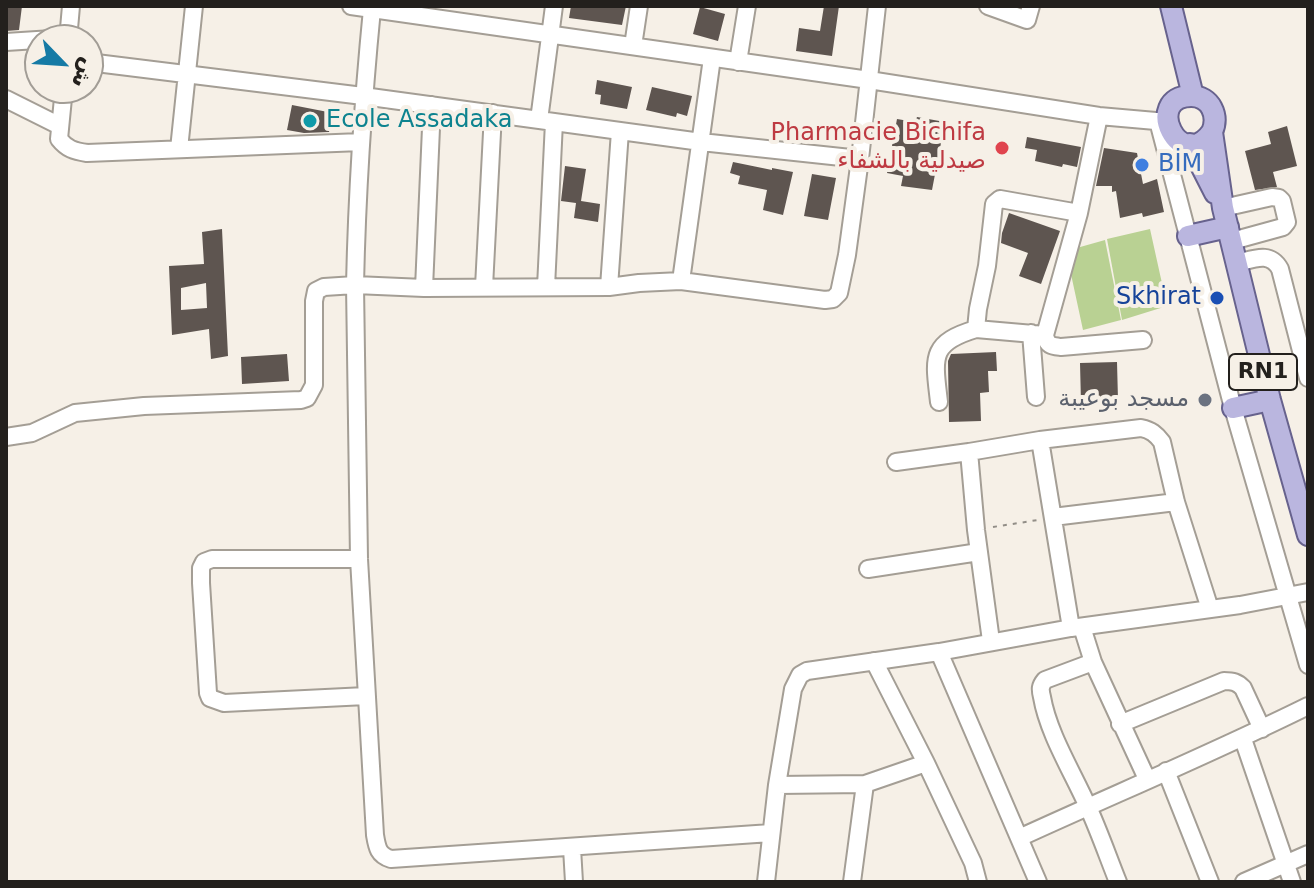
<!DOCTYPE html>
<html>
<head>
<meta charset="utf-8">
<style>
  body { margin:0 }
  #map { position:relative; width:1314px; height:888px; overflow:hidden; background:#f6f0e7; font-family:"DejaVu Sans",Cairo,sans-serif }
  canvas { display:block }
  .frame { position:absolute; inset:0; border:8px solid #23201d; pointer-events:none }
  .north { position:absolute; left:24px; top:24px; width:80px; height:80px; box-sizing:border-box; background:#f6f0e7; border:2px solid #a29d96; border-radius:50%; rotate:115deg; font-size:22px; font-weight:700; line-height:32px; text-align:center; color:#23201d }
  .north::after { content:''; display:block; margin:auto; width:28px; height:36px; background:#157aa5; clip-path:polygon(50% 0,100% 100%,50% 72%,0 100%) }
</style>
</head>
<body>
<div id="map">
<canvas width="1314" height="888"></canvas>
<div class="frame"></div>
<div class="north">ش</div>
</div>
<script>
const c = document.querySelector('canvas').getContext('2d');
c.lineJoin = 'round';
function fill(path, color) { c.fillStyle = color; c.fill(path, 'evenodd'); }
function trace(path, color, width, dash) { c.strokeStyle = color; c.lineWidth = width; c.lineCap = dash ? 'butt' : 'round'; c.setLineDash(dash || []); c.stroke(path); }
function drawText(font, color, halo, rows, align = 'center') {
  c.font = font + ' "DejaVu Sans",Cairo,sans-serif'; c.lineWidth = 8; c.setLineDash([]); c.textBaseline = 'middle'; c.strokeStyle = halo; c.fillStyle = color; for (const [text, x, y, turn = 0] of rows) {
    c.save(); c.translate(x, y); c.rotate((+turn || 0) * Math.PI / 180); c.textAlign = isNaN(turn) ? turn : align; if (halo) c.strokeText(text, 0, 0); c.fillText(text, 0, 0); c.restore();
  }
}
fill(new Path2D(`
  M1150,229L1167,306L1122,320L1107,239Z
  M1105,240L1121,320L1083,330L1066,251Z`), '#b9d193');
fill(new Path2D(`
  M6,6H22L19,30L6,31Z
  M571,6H626L622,25L569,18Z
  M824,6H839L832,56L796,51L799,28L820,31Z
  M700,7L725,14L718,41L693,34Z
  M597,80L632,87L627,109L600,104L601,95L595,94Z
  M652,87L692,96L687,116L677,113L676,117L646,110Z
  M292,105L333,113L329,132L304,133L287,130Z
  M917,117L945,122L932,190L901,186L903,176L887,173L897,119L915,122Z
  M1287,126L1297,166L1273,172L1277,187L1255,190L1245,151L1271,144L1268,132Z
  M1027,137L1081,147L1077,167L1063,164L1062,167L1035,161L1037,150L1025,148Z
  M1104,148L1137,153L1143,184L1157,179L1164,212L1143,217L1142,213L1120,218L1116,191L1112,192V186H1096Z
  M733,162L772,170V168L793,172L783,215L763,210L767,190L738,184L740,176L730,173Z
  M565,166L586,169L581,201L600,204L598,222L574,218L576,203L561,201Z
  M812,174L836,178L828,220L804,216Z
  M1009,213L1060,231L1041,284L1019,276L1028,253L1001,243L1002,233Z
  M222,229L228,356L211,359L209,329L172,335L169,266L204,264L202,232ZM206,283L207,308L181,310V288Z
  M996,352L997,371H988L989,392L980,393L981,421L949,422L948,361L951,354Z
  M287,354L289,381L242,384L241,357Z
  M1117,362L1118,400L1081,403L1080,363Z`), '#5e5550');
const minor = new Path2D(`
  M351,6L869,80L1099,116L1167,122
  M988,6L1027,20L1031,6
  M372,9C363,101 357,192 355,285L424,288L609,287L639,283L681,281L825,300L833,299L839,293L847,255L860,159
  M68,40L71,6
  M6,42L68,38
  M633,46L639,6
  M88,62L363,96L701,142L860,159L877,6
  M738,62L747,6
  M64,88L59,139C67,149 74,151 87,153L361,142
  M6,99L60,126
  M539,120L554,6
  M1158,121L1233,408L1308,665
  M179,149L194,6
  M1223,208L1272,197L1279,198L1282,201L1287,222L1283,227L1232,241
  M1079,213L1000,199L994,204L987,266L978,309L976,329L1045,335L1079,213L1099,116
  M1237,263C1254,259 1270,251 1280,269L1308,378
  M681,281L712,58
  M484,287L493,113
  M546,287L554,122
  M609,287L620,131
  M424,288L432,105
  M1031,333L1036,397
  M1045,335C1047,346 1052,346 1061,347L1143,340
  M939,402C934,358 929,343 976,329
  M6,437L32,433L75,413L144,406L301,400L307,398L314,385V301L316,291L324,287L355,285L359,559L375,835C377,847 378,855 391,859L771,833
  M1040,440L1071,628
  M896,462L969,452
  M1053,517L1176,502
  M359,559H212L204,562L201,568V583L208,693L210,698L224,703L366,696
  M868,569L979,552
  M1082,627L1093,662
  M991,641L976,530L969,452L1040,440L1141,428C1151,430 1156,434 1162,442L1176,502L1210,609
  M939,652L1038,882
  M874,661L926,763L973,863L978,882
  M1120,724L1224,681C1233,681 1237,682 1243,688L1262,729
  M1243,739L1292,882
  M1166,771L1210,882
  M777,785L865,784L926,763
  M1019,838C1115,794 1213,753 1308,706
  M572,848L574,882
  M766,882L777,785L793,689L800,675L807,671L939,652L1071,628L1240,605L1308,592
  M852,882L865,784
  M1118,882C1108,857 1099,831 1088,807C1073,773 1048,733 1042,697C1040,689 1040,686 1045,680L1093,662L1147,779
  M1244,882L1308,854`);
const major = new Path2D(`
  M1171,6L1193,96
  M1212,132C1180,176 1142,97 1191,96C1211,96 1219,116 1212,132L1223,208L1270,400L1308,535
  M1190,144L1215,193
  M1188,236L1228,227
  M1233,408L1270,400`);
trace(minor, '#a49e95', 20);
trace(major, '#67628d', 24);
trace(new Path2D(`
  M993,527L1038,520`), '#928e87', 2, [4, 6]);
trace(minor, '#fff', 16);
trace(major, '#bab6df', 20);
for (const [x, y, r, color] of [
  [310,121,8,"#0f9aa8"],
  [1002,148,8,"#e0444e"],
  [1142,165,8,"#3f7fe0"],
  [1217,298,8,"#1a4fb4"],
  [1205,400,8,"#6b7280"]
]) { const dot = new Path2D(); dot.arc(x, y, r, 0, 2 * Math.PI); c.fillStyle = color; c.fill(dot); trace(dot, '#f6f0e7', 3); }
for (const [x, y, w] of [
  [1263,372,68]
]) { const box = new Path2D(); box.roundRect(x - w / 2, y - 18, w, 36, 6); c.fillStyle = '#f6f0e7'; c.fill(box); trace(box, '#23201d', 2); }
drawText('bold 22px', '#23201d', null, [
  ["RN1",1263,372]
]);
drawText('24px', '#0d838f', '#f6f0e7', [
  ["Ecole Assadaka",326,121]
], 'left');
drawText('24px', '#be3a42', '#f6f0e7', [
  ["Pharmacie Bichifa",986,134],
  ["صيدلية بالشفاء",986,162]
], 'right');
drawText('24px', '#366cbe', '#f6f0e7', [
  ["BİM",1158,165]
], 'left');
drawText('24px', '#164399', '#f6f0e7', [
  ["Skhirat",1201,298]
], 'right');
drawText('24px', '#5b616d', '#f6f0e7', [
  ["مسجد بوعيبة",1189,400]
], 'right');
</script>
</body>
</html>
